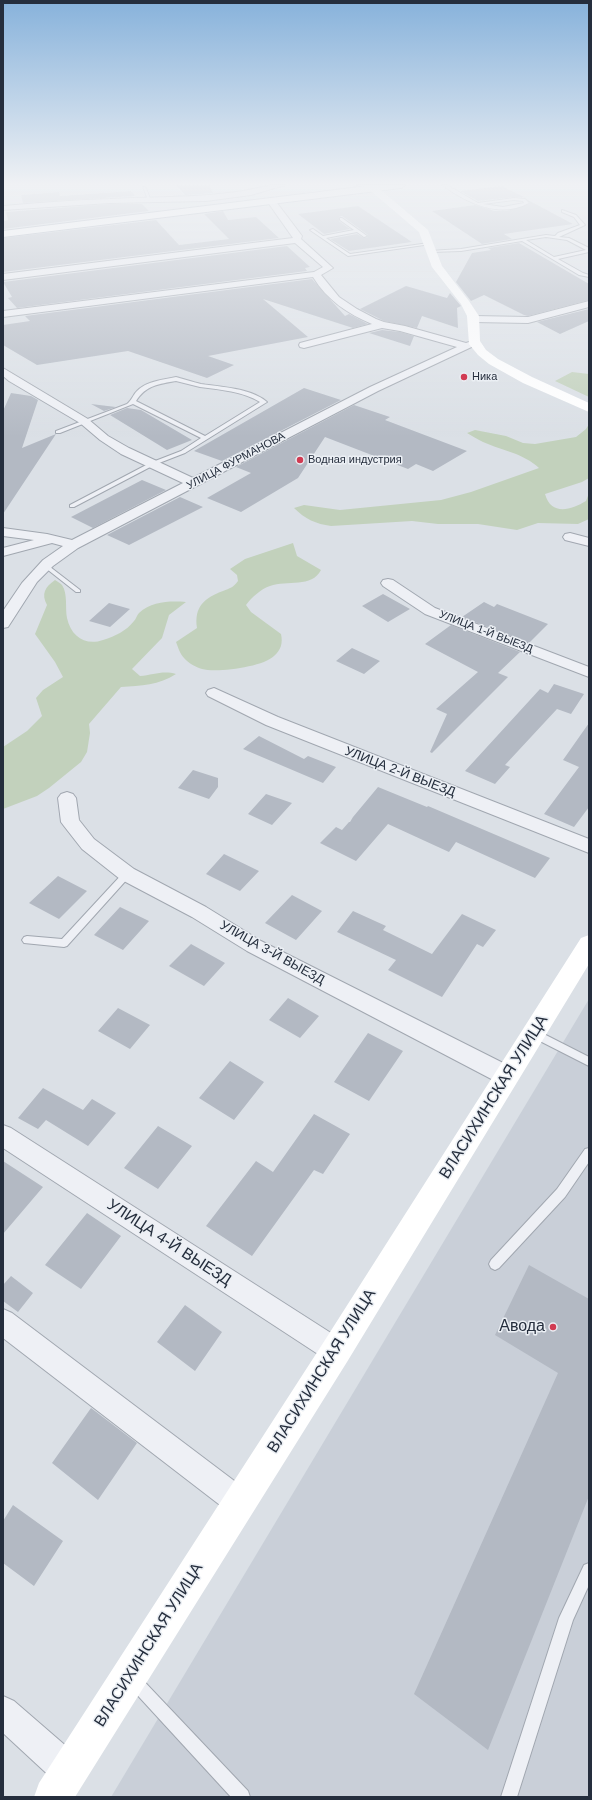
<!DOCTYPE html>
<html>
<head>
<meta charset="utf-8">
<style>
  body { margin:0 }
  #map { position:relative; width:592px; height:1800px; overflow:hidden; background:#dbe0e6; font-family:Arial,sans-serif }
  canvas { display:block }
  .frame { position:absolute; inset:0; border:4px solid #252e3d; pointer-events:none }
</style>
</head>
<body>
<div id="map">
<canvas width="592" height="1800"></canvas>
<div class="frame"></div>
</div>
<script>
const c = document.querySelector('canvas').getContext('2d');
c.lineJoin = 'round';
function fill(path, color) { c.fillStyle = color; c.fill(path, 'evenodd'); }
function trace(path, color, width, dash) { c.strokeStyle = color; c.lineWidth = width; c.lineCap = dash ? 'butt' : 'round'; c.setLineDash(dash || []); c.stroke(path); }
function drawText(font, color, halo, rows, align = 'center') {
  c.font = font + ' Arial,sans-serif'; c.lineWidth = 3; c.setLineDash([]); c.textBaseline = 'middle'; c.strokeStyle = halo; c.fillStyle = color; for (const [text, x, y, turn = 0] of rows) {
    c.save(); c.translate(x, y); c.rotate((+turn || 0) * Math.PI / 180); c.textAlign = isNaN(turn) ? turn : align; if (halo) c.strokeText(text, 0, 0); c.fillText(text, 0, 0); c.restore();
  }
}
fill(new Path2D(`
  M589,999V1797H111Z`), '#c9cfd8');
fill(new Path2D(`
  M572,372L589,374V397L555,381Z
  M589,424V478L582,482L545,494C551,516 571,510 586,501L589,493V519L578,524L538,523L517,530L478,524H438L412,521L331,526C316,524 305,519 294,508L304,505L340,510L441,500L471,492L539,468C523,453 503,451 483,442C477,439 472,436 467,433L475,430L506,436L523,443L535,444L576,437L586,429Z
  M293,543L297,556L321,570C312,588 287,580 270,586C261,589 252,597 246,605L251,612L281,634C283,643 281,650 274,656C263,667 217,673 202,669C196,667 188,663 184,658C180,654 178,647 176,642L197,628C194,607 204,598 223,591C230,588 233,588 238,581L237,575L230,569L245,559Z
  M55,580C57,581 60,583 62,585C68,594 65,608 67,618C71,637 86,646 103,640C116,636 126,631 134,621C136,619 137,615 139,613C152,601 170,601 186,602L169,615L162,638L132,669L140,676C153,675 163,670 176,674C159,685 141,686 121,687L89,724L90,733L87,752L81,762L49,788L37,796L3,809V747L27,731L42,716L36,698L43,690L63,677L55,662L35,634L47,605C41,594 45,587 55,580Z`), '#c2d1bc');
fill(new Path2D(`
  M176,185H209L213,193L185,195Z
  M502,186L524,197H514L478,201L460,191Z
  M131,191L135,196L23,203L21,195L59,192L60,196Z
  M528,200L573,224L504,234L512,239L482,244L432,211L475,205L495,211H507L530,204V203Z
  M110,204H142L149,211L3,229V221L8,220L6,212Z
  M358,206L412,242L349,251L330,239L357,234L364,238L368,237V235L342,216L339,217V221L350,229L324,234L298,214Z
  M223,211L228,220L256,217L279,238L3,272V238L156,220L179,245L229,239L204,214Z
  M519,243L589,284V300L528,316L524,315L484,295L471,301L456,282L472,253L491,250L488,248Z
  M287,246L310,267L305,268L307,271L17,308L8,298L12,297L3,282Z
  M312,279L345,316L349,314L368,324L353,328L263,299L308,337L208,356L234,365L207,378L128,351L37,365L3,345V325L30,321L25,316Z
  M406,286L447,298L450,293L461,306L457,308L458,328L422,316L417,328L384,321L360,309Z
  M589,309V321L560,334L537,322Z
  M382,330L400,332L414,336L410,346L369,333Z
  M304,388L341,400L222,461L194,451Z
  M11,393L31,396L38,400L22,448L56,434L3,514V411Z
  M91,404L116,407L104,411Z
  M354,405L390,417L385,420L467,451L433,471L416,464L408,469L325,437L298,478L241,512L207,498L251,473L236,467Z
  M127,408L141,410L192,440L167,450L110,415Z
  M142,480L166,490L93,528L71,517Z
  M180,497L203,507L129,545L107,535Z
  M383,594L410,609L388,622L362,606Z
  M484,602L494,607L497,604L548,624L529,643L462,617Z
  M109,603L130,609L110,627L89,621Z
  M451,625L520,652L498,673L508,677L432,753L430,752L447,714L436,709L478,672L425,644Z
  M352,648L380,661L364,674L336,661Z
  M554,684L584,694L571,714L557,709L505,765L510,767L495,784L465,771L540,689L548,693Z
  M589,723V807L574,827L544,814L579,767L563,760Z
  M259,736L304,759L308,756L336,767L323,783L243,749Z
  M193,770L218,778V787L209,799L178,788Z
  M378,787L427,807L428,806L550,858L535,878L456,842L449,852L388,824L356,861L320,843L336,827L342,830L349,822H350L353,817Z
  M266,794L292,803L272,825L248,814Z
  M224,854L259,871L240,891L206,874Z
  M58,876L87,891L59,919L29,903Z
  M292,895L322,911L296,940L265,923Z
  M120,907L149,921L123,950L94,935Z
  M353,911L386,926L383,930L432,954L462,914L496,930L483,947L477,944L442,997L388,970L396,960L337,932Z
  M191,944L225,963L204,986L169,966Z
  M288,998L319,1016L300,1038L269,1020Z
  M118,1008L150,1025L130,1049L98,1031Z
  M368,1033L403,1051L369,1101L334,1082Z
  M230,1061L264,1082L234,1120L199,1098Z
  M43,1088L83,1110L92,1099L116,1113L88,1146L46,1120L38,1129L18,1118Z
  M314,1114L350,1134L323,1174L314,1170L252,1256L206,1226L256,1161L273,1172Z
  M158,1126L192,1146L158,1189L124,1168Z
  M3,1161L43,1187L3,1234Z
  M87,1213L121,1236L81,1289L45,1265Z
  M529,1265L589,1299V1496L488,1750L414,1694L558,1373L495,1335Z
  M11,1276L33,1293L18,1312L3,1301V1285Z
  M185,1305L222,1332L195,1371L157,1342Z
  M91,1408L137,1443L98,1500L52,1463Z
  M13,1505L63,1541L34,1586L3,1563V1521Z`), '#b3b9c3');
const lane = new Path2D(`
  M442,185H447L478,203L514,198L525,199L529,203C499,219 467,203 442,185ZM514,200L523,201L524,203L503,207L483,204Z
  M143,187L146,188L151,201L148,200Z
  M562,210L576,215L585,225L559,237L569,238L589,248V252L558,259L583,273L589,275V277L579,275L522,241L461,251L431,252L429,251L461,249L546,235L555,236L558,233L580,225L574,217L562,212ZM546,237L567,240L586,250L554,257L526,240Z
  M340,218H342L367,236L364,237L357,232L326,238L350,254L429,243L431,244L348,256L310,230L313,229L323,236L354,230L340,220Z
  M176,377C184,379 192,382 201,384C221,387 251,388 267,402L185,453L154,465L74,507H70V505L150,463L181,451L201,438L133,404L60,433H56V431L127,404C132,400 133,395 137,391C146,381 163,380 176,377ZM176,381C184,383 192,385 200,387C221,390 242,391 260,402L205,436L136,401C146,385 159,384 176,381Z
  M45,563L80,590V592H76L43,566L42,565Z
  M127,871L130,872L131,874L130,876L67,946L64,947L24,943L22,940L24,937L27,936L62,939L124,872Z
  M534,1029L589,1057V1066L530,1036L529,1033L530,1030Z
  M589,1148V1162L565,1197L499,1268L495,1270L491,1268L489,1264L491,1260L557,1189L585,1149Z
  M589,1563V1585L573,1620L517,1797H501L559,1618L584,1565Z
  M134,1674L139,1676L248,1791L250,1797H231L129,1686L127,1681L129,1676Z`);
const street = new Path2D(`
  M271,185H285L251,195L206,201L110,203L3,210V206C39,203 74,200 110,199C164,196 218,199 271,185Z
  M357,185H370L378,189L374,191Z
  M268,199H274L302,236L301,239L333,268L321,275L339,297L357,309L376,319L384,322L405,326L466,343L475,340L480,343L378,391L78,548L53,566L37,582L8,627L3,628V611L22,583L43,560L63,546L52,543L3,556V548L34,540L3,536V528L47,534L72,540L183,483L121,454L100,440L80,423L9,381L3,376V368L88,419L108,436L129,448L193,478L370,387L457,347L400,331L382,328L304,348L300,347L299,345L300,343L372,324C348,314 327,300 313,277L3,317V311L314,272L323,267L295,243L3,280V274L293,238L267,201Z
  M589,301V307L528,323L474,322L469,319L474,316L528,317Z
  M570,533L589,538V546L565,540L563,537L565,534Z
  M388,579L393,580L435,608L589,667V677L425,614L383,586L381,583L383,580Z
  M214,688L278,717L589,839V853L266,725L208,696L206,693L208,690Z
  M67,792L73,794L76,798L79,820L94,839L134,869L206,907L261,941L515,1069L518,1076L515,1083L507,1085L499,1083L247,951L192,917L120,879L82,849L64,826L61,822L58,798L61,794Z
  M3,1125L11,1128L345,1342L349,1351L345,1360L336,1364L327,1360L3,1148Z
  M3,1309L12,1313L249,1492L253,1502L249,1512L239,1516L229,1512L3,1338Z
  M3,1696L14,1701L81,1759L85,1771L81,1783L69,1787L57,1783L3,1733Z`);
const primary = new Path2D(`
  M376,185H405L401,188L3,237V231Z`);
trace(lane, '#a1a7b0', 2);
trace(street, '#a1a7b0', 2);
trace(primary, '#9ba4b2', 2);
fill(lane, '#eef0f5');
fill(street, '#eef0f5');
fill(new Path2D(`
  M374,186L377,187L428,230L442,266L469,301L479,316L480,341L486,350L498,359L532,377L589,403V412L523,383L489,364L478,355L469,344L467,316L461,304L432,267L419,232L371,191L369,189Z
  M589,935V964L347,1362L75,1797H34L39,1783L325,1340L581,938Z`), '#fff');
fill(primary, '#fff');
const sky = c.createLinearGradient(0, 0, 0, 437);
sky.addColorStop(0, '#87b2db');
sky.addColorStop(0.42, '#eff1f4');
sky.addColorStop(1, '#eff1f400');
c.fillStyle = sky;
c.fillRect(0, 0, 592, 437);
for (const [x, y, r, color] of [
  [464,377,4,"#d13b52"],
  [300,460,4,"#d13b52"],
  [553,1327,4,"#d13b52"]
]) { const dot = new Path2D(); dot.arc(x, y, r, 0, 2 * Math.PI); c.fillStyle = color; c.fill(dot); trace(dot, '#ebeff4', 1.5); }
drawText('11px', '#252e3d', '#ebeff4', [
  ["Ника",472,377],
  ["Водная индустрия",308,460]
], 'left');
drawText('11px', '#252e3d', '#ebeff4', [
  ["УЛИЦА ФУРМАНОВА",236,461,-28],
  ["УЛИЦА 1-Й ВЫЕЗД",486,632,21]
]);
drawText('13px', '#252e3d', '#ebeff4', [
  ["УЛИЦА 2-Й ВЫЕЗД",400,772,21],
  ["УЛИЦА 3-Й ВЫЕЗД",272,953,29]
]);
drawText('16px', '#252e3d', '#ebeff4', [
  ["ВЛАСИХИНСКАЯ УЛИЦА",494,1097,-58],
  ["УЛИЦА 4-Й ВЫЕЗД",169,1243,33],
  ["ВЛАСИХИНСКАЯ УЛИЦА",322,1371,-58],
  ["ВЛАСИХИНСКАЯ УЛИЦА",149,1645,-58]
]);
drawText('16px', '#252e3d', '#ebeff4', [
  ["Авода",545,1327]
], 'right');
</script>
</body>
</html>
